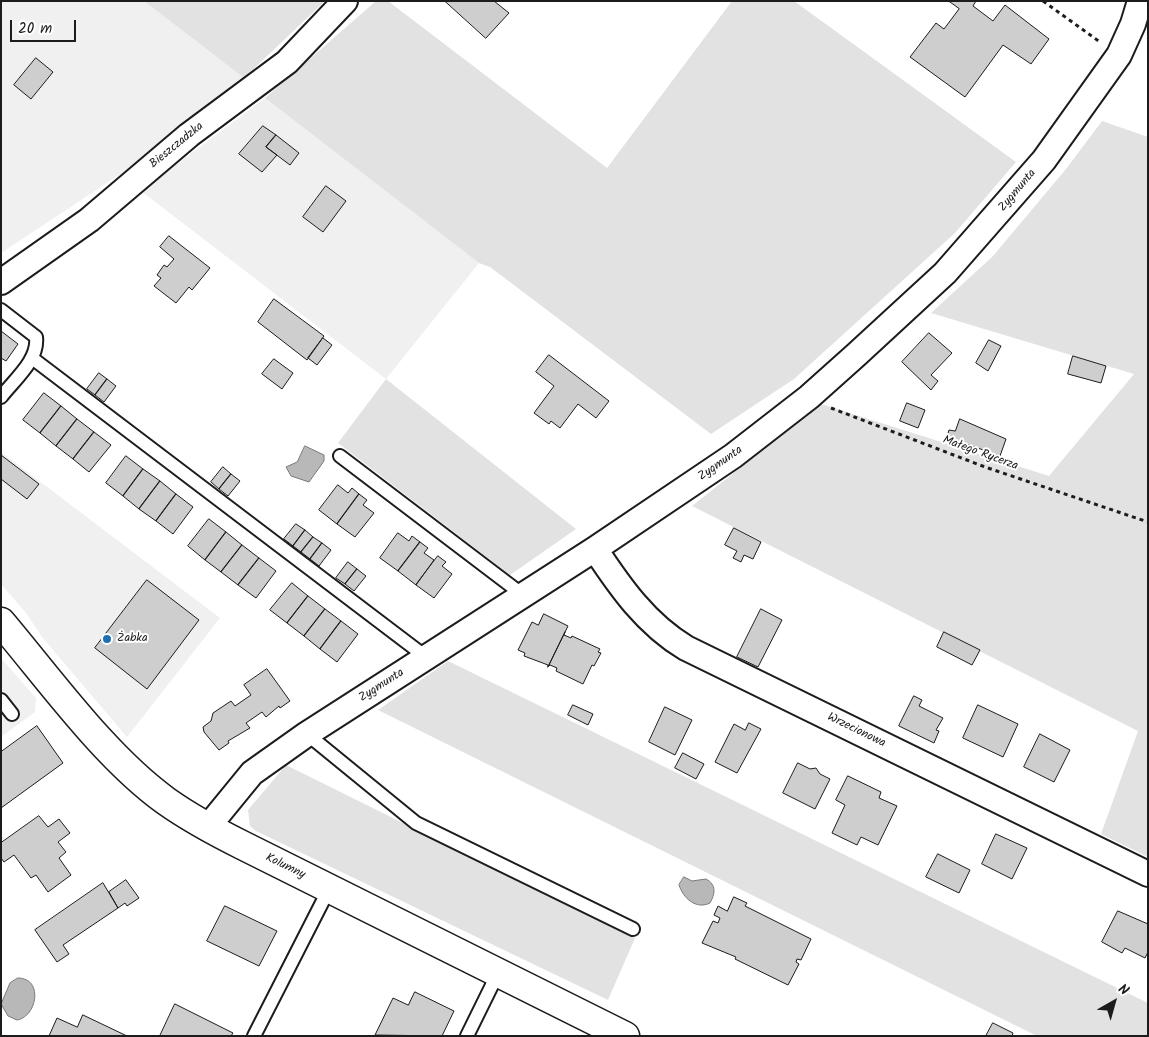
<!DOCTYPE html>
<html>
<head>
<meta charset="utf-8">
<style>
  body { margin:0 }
  #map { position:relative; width:1149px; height:1037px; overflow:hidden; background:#fff; font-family:Kalam,sans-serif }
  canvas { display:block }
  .frame { position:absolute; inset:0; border:2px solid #1c1c1c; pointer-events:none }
  .north { position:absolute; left:1089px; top:977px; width:50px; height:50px; -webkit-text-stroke:4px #fff; paint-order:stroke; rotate:38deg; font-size:14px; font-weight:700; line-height:20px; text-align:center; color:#1c1c1c }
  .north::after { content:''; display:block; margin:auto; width:18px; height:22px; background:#1c1c1c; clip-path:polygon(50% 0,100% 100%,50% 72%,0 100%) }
  .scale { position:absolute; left:10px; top:20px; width:66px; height:22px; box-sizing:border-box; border:2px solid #1c1c1c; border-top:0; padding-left:6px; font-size:15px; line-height:18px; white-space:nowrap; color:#1c1c1c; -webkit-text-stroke:4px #fff; paint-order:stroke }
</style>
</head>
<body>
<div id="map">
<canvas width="1149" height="1037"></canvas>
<div class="frame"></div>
<div class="north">N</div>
<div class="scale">20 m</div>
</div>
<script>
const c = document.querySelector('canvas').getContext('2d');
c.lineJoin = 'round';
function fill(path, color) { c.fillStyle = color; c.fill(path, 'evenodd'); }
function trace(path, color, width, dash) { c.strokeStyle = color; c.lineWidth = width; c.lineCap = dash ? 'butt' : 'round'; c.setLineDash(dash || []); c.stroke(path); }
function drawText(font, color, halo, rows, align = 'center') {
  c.font = font + ' Kalam,sans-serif'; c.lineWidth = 4; c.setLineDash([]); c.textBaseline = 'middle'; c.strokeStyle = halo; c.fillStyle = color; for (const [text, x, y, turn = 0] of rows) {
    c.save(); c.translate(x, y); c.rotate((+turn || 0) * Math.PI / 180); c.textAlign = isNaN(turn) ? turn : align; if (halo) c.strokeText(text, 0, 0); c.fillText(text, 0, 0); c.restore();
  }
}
fill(new Path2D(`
  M1,1H144L244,78L119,175L1,253Z
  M265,98L479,263L386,379L141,191Z
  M1,452L220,618L127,737L42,637L26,613L1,584Z
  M1,658L36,698L35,712L1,737Z`), '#f0f0f0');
fill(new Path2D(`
  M144,1H325L244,78Z
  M376,1H388L607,168L732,1H794L1016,162L955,233L794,379L711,434L490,267L479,263L265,98Z
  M1102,121L1148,137V857L1101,834L1138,731L692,506L821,404L1049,476L1134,374L931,313L993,256L1066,169Z
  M386,379L576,529L510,575L338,443Z
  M448,661L1148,1003V1036H1037L378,710Z
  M286,765L635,938L608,1000L256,831L250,826L248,810Z`), '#e2e2e2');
const water = new Path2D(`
  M305,446L324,455V461L309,482L291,476L286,467L297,462Z
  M684,877L692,881L706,879C717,885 715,894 710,903C696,910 683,898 679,885Z
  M18,978C44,978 37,1017 17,1020L8,1016L1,1004L10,983Z`);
fill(water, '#b8b8b8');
trace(water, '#7a7a7a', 1);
const building = new Path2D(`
  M445,1H494L509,13L486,38Z
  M949,1H976L973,6L993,21L1005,5L1049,39L1031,64L1003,45L965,97L910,57L936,23L944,29L959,9Z
  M36,58L53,72L31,99L14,85Z
  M263,126L276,135L266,147L277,155L262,172L239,154Z
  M276,135L299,153L290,165L266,147Z
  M326,186L346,201L323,232L303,217Z
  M169,236L210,268L192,290L189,287L176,303L154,286L161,278L157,275L164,265L167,267L174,259L160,247Z
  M274,299L324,336L307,360L258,322Z
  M1,331L18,344L6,361L1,358Z
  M929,333L952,353L931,375L938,381L931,390L902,362Z
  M323,338L332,345L317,365L308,358Z
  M989,340L1001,346L988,371L976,363Z
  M549,355L609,401L596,418L578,404L560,428L551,421L549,424L534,413L554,386L536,372Z
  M1073,356L1106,366L1101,383L1068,374Z
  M274,359L293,373L282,389L262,374Z
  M99,373L107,379L95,395L87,389Z
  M107,379L116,386L104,402L95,395Z
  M44,393L61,406L40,433L23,420Z
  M907,403L925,410L918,428L900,421Z
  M61,406L77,419L56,446L40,433Z
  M77,419L94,432L73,459L56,446Z
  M960,419L1006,439L1000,456L947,437L949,430L955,431Z
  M94,432L111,445L89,472L73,459Z
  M1,455L39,484L27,499L1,479Z
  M126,456L143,469L123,496L106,483Z
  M223,467L231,474L219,489L211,482Z
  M143,469L160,481L139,509L123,496Z
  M231,474L240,481L228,496L219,489Z
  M160,481L176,494L156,521L139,509Z
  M338,485L348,493L352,488L359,494L337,524L319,510Z
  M176,494L193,507L173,534L156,521Z
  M359,494L367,500L363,505L374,513L355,537L337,524Z
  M209,519L226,532L205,560L188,546Z
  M296,524L305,530L293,546L284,539Z
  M734,528L761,542L753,559L744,555L741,562L733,558L737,551L725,545Z
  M305,530L313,537L301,552L293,546Z
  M226,532L242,545L221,572L205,560Z
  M398,533L409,541L412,536L420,542L398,571L380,558Z
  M313,537L322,543L310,559L301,552Z
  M420,542L428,548L424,553L434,560L416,585L398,571Z
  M322,543L331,550L319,566L310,559Z
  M242,545L259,558L238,585L221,572Z
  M438,556L446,562L442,566L452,574L434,598L416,585Z
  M259,558L276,571L256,598L238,585Z
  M348,562L357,569L345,584L336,578Z
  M357,569L366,576L354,591L345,584Z
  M147,580L199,620L147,689L95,648Z
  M292,583L308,596L287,623L270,610Z
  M308,596L325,609L304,636L287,623Z
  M325,609L341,621L320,649L304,636Z
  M761,609L782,620L758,667L737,657Z
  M544,614L568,626L548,667V665L524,656L525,653L518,650L532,622L538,625Z
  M341,621L358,634L337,662L320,649Z
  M565,632L564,635L571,638L572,636L600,649L598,652L601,653L594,666L592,665L583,684L556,671L557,668L550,665L548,667Z
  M944,632L980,650L972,665L937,647Z
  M267,669L290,701L280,708L279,706L266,717L262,712L246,723L250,728L228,741L229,743L219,750L204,732L203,727L211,721L213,713L231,701L235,706L251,695L244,685Z
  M914,696L922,700L919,706L943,718L936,730L939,731L934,743L899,726Z
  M573,705L593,714L588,725L568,715Z
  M978,705L1018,724L1003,757L963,738Z
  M665,707L692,720L675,755L649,742Z
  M749,723L761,729L737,773L715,762L734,724L745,730Z
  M37,726L63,763L1,808V752Z
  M1040,734L1070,750L1054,782L1024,767Z
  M683,753L704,764L696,779L675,768Z
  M798,763L810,769L816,768L820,774L830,779L815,809L783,793Z
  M848,776L881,792L879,798L897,806L878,845L861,837L857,845L832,833L845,805L836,800Z
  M39,816L48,827L59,819L70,833L58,842L66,852L59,858L71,875L48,892L36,875L31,878L14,855L4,862L1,858V843Z
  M996,834L1027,848L1012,879L982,864Z
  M938,854L970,870L959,893L926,877Z
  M126,880L139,898L127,906L125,903L118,908L109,892Z
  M103,883L118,908L63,945L69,954L57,962L35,930Z
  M734,897L747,903L745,906L811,939L801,960L797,959L796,962L799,964L788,985L735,959L736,957L702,943L713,921L718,923L720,918L714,915L718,906L727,911Z
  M225,906L277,931L259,966L207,941Z
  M1118,911L1148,924V952L1145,958L1125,948L1122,953L1102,942Z
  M415,992L454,1011L442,1036L375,1035L393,998L408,1005Z
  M175,1004L233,1033L231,1036H160Z
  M83,1015L127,1036H49L57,1018L77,1027Z
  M993,1023L1013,1033L1012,1036H986Z`);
fill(building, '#cecece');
trace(building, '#1c1c1c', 1);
const service = new Path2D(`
  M1,310L36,337C39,360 14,380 1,397
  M32,358L426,657
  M340,456L523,595
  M1,700L12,714
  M307,734L416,823L633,929
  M254,1036L329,889
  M467,1036L498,973`);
const minor = new Path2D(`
  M1,282L89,220L189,135L287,62L345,1
  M595,549C620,587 646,624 686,648L1148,874
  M207,828L252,773L307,734L595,549L733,456L809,397L856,355L945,273L1044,160L1119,55L1133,24L1140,1`);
const tertiary = new Path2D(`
  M1,622C50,680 105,757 166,801C190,818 216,832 242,845L625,1036`);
trace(service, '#1c1c1c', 16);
trace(minor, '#1c1c1c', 28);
trace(tertiary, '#1c1c1c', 31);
trace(new Path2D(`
  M1043,1L1100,42
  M831,408L985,467L1148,522`), '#1c1c1c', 3, [4, 4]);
trace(service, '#fff', 12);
trace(minor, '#fff', 24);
trace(tertiary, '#fff', 28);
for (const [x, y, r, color] of [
  [107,639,5,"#1f6fb2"]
]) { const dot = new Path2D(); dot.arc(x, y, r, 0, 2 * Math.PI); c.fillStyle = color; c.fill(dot); trace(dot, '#fff', 2); }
drawText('12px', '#1c1c1c', '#fff', [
  ["Bieszczadzka",177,146,-39],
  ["Zygmunta",1018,191,-50],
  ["Małego Rycerza",980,454,20],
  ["Zygmunta",721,464,-35],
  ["Zygmunta",382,686,-33],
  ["Wrzecionowa",856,731,26],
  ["Kolumny",285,867,26]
]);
drawText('12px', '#1c1c1c', '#fff', [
  ["Żabka",117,639]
], 'left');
</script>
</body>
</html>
